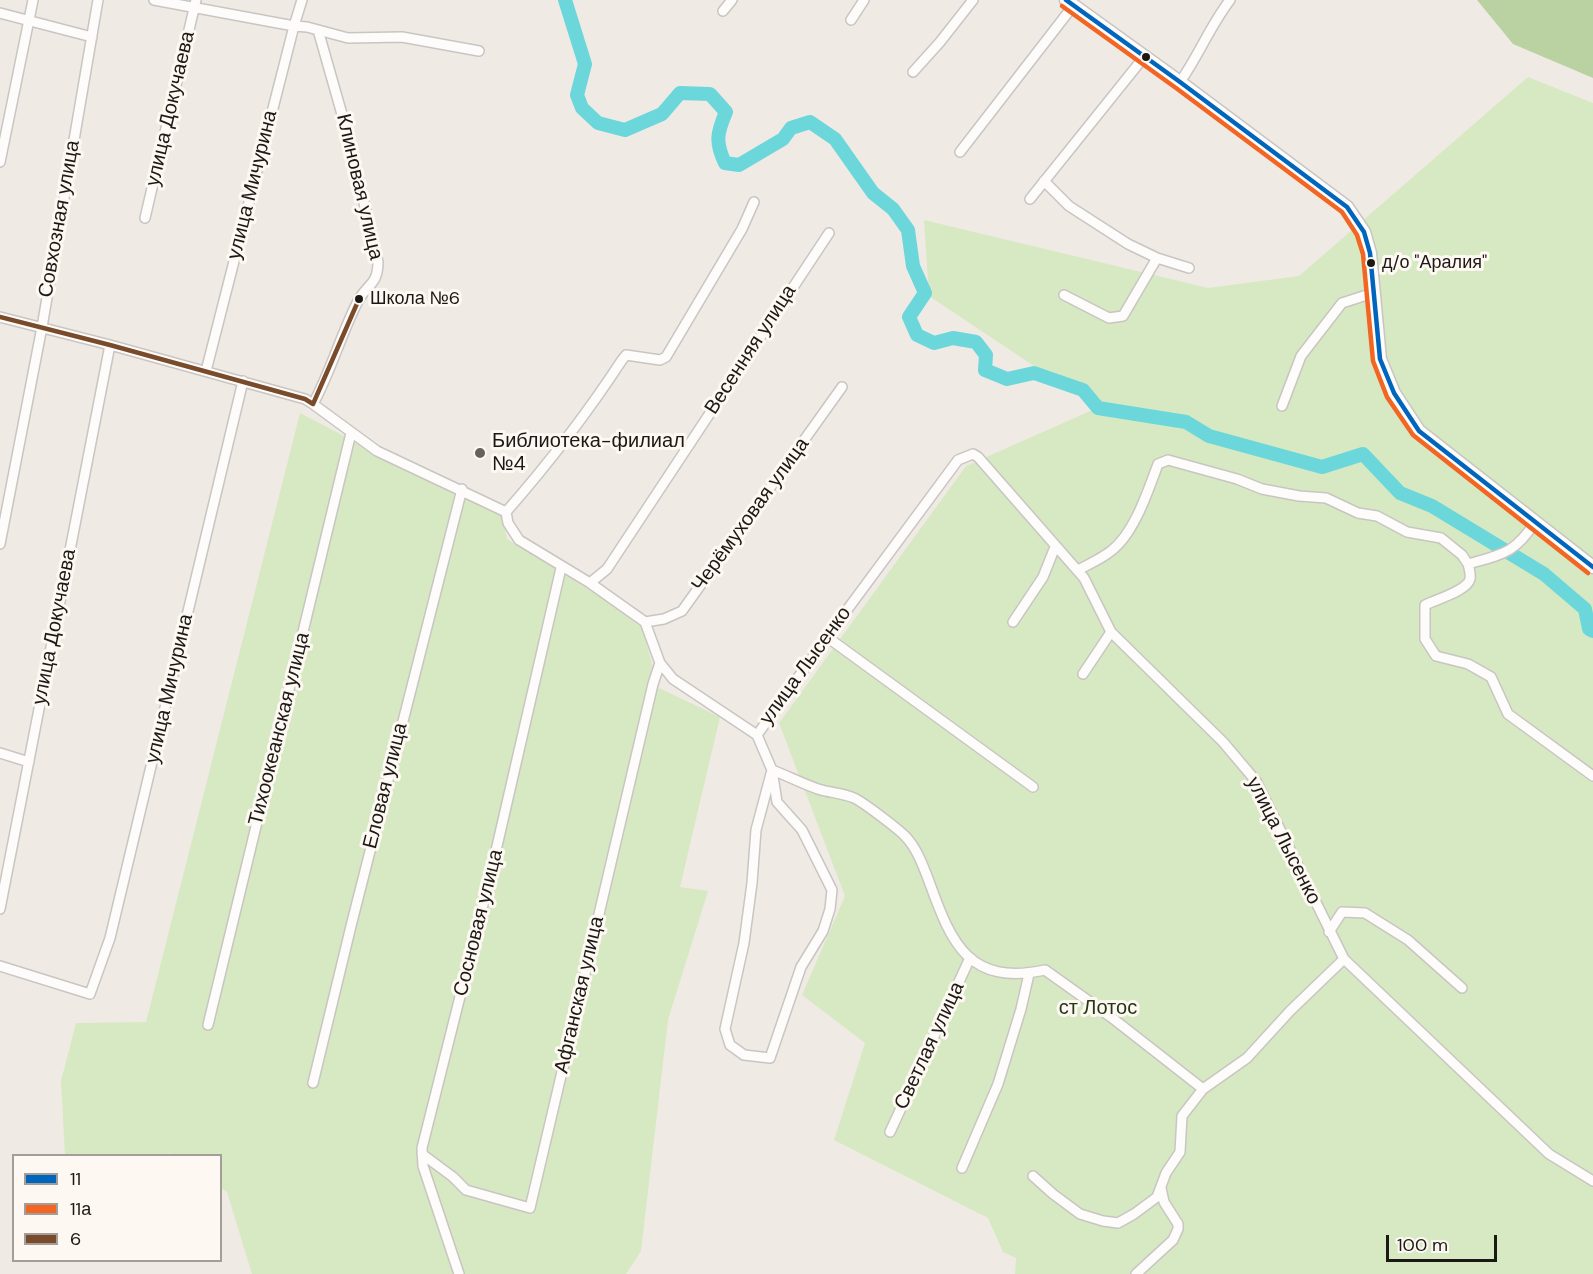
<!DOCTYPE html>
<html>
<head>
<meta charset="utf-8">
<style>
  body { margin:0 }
  #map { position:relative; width:1593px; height:1274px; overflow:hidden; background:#f0eae5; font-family:"DM Sans",sans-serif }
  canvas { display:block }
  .legend { position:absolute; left:12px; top:1154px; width:210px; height:108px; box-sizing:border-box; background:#fef8f3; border:2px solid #a39e9a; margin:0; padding:8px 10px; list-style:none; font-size:18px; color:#1b1815 }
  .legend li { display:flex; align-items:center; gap:12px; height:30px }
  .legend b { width:30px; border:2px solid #a39e9a }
  .scale { position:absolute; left:1386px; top:1235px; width:111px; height:27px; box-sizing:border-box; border:3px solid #1b1815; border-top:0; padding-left:8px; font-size:18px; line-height:21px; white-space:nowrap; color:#1b1815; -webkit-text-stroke:4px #fef8f3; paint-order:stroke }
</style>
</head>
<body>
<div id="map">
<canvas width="1593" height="1274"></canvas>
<ul class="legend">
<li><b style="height:8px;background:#0065bd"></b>11</li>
<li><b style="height:8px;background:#f26522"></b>11а</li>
<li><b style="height:8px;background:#7a4b2a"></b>6</li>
</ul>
<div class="scale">100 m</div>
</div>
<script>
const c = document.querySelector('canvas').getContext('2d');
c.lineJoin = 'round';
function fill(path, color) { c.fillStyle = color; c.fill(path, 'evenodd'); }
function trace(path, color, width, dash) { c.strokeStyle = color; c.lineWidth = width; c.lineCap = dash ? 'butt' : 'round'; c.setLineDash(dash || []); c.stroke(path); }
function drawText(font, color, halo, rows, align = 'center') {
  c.font = font + ' "DM Sans",sans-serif'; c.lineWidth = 6; c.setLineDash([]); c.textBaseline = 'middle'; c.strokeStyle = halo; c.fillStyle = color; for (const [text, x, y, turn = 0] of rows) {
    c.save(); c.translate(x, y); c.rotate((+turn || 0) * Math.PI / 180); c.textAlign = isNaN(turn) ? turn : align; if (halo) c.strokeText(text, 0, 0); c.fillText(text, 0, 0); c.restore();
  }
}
fill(new Path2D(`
  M1528,77L1593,103V1274H1015L1016,1258L1003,1252L988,1218L834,1140L865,1043L802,995L845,896L779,723L966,466L1097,408L929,296L924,220L1208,288L1299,276Z
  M300,413L350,439L501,509L507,539L602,598L642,628L659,688L720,717L680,887L708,891L668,1020L641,1251L626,1274H252L227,1192L221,1188L220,1156L173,1155L169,1153L166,1156L65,1155L61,1081L76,1023L146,1022Z`), '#d6e9c2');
fill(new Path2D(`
  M1477,0H1593V78L1513,44Z`), '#bad1a1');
trace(new Path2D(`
  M565,0L585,64L577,95L582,108L598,123L625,130L662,114L680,93L710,94L726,112C717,133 715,142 725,163L739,165L783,139L791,128L810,122L835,139L873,193L893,209L908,230L913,266L925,293L909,317L917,335L934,343L953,338L976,342L986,355L985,370L1007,379L1034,373L1083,390L1098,408L1186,422L1209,436L1322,467L1363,454L1400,493L1432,506L1544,574L1585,609L1589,629L1593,631`), '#6bd7db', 14);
const street = new Path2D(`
  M154,0L294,26L307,27L348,38L402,37L479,51
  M723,11L732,0
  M0,13L92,37
  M851,20L864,0
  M913,72L940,42L973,0
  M1180,82C1199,55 1210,26 1230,0
  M960,152L1073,6
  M0,162L33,0
  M1044,181L1069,206L1128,244L1157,258L1189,268
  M1030,199L1144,57
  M145,218L196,0
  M1064,295L1109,318L1123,316L1157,258
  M0,317L110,345L305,399L313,404L377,451L506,512L508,523L519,540L590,583L645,622L660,663L673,679L757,735L827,637L958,460L973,454L978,457L1084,578L1111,632L1223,742L1256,781L1344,959L1549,1154L1593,1181
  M206,371L294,26L302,0
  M313,404C331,371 341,334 358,301C367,284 378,285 378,262L349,139L318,30
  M1282,406L1301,356L1342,303L1373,293
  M506,512C549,463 586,415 622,360L626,355L660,360L666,357L742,229L754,202
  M0,544L42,327L98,0
  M1468,564C1469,568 1471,575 1470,579C1467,591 1437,599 1425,605V639L1436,656L1468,664L1491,677L1508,714L1593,776
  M1078,570C1089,564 1101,559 1111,551C1134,534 1148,491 1158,464L1168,460L1237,479L1262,489L1299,496L1326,498L1358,513L1377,516L1407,532L1441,538L1462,555L1468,564C1504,554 1515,553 1536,521
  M590,583L607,569L829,233
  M645,622L664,619L682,611L842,387
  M1013,622L1043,577L1055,547
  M827,637L1033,787
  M1083,674L1111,632
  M757,735L772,770C788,776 803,784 818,789C830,793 843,793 854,798C863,802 897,828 905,836C917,848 924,868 930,884C952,945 970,986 1045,970L1111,1017L1203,1089
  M0,753L29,762
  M772,770L777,802L802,830L832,890L830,909L823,931L801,967L770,1058L744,1055L730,1045L725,1029L744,943L752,883L756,830Z
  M0,909L110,345
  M1329,932L1342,912L1365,913L1408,940L1462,988
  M0,966L90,994L110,938L243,381
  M208,1025L351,433
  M313,1083L351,926L462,489
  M890,1132L969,960
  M422,1154L453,1177L466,1190L530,1208L653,684L660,663
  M962,1168L998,1084L1021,1009L1029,974
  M1033,1176L1053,1194L1080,1214L1103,1221L1118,1223L1134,1214L1157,1197L1166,1173L1180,1152L1182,1116L1203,1089L1247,1058L1290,1011L1344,959
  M459,1274L423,1166L422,1148L489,881L561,568
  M1136,1274L1173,1240L1178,1229V1224L1164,1202L1161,1188`);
const secondary = new Path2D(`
  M1066,0L1180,82L1347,207L1364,232L1370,253L1380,359L1394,393L1419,431L1593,567`);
trace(street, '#c9c5c2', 12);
trace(secondary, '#c9c5c2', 15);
trace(street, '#fdfcfb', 9);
trace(secondary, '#fdfcfb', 12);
trace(new Path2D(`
  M1066,0L1180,82L1347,207L1364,232L1370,253L1380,359L1394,393L1419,431L1593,567`), '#0065bd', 4.5);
trace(new Path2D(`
  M1062,6L1176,88L1342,212L1357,235L1363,254L1373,361L1387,397L1413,435L1588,573`), '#f26522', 4.5);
trace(new Path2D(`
  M0,317L110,345L305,399L313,404
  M313,404L359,299`), '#7a4b2a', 4.5);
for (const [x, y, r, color] of [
  [1146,57,5,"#1b1815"],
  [1371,263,5,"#1b1815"],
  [359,299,5,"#1b1815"],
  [480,453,6,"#66625e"]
]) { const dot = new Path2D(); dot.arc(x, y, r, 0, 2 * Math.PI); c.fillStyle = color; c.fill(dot); trace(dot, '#fef8f3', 2); }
drawText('18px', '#1b1815', '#fef8f3', [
  ["д/о \"Аралия\"",1382,263],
  ["Школа №6",370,299]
], 'left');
drawText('20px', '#1b1815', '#fef8f3', [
  ["улица Докучаева",171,109,-77],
  ["улица Мичурина",253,185,-76],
  ["Клиновая улица",359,187,77],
  ["Совхозная улица",60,219,-80],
  ["Весенняя улица",751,350,-57],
  ["Черёмуховая улица",751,515,-54],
  ["улица Докучаева",55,627,-79],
  ["улица Лысенко",806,666,-54],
  ["улица Мичурина",170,689,-77],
  ["Тихоокеанская улица",280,729,-76],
  ["Еловая улица",386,786,-76],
  ["улица Лысенко",1283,841,63],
  ["Сосновая улица",479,923,-76],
  ["Афганская улица",580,995,-77],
  ["Светлая улица",930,1046,-65]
]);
drawText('20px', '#1b1815', '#fef8f3', [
  ["Библиотека-филиал",492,442],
  ["№4",492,465]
], 'left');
drawText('20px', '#243714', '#fef8f3', [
  ["ст Лотос",1098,1009]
]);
</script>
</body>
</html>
